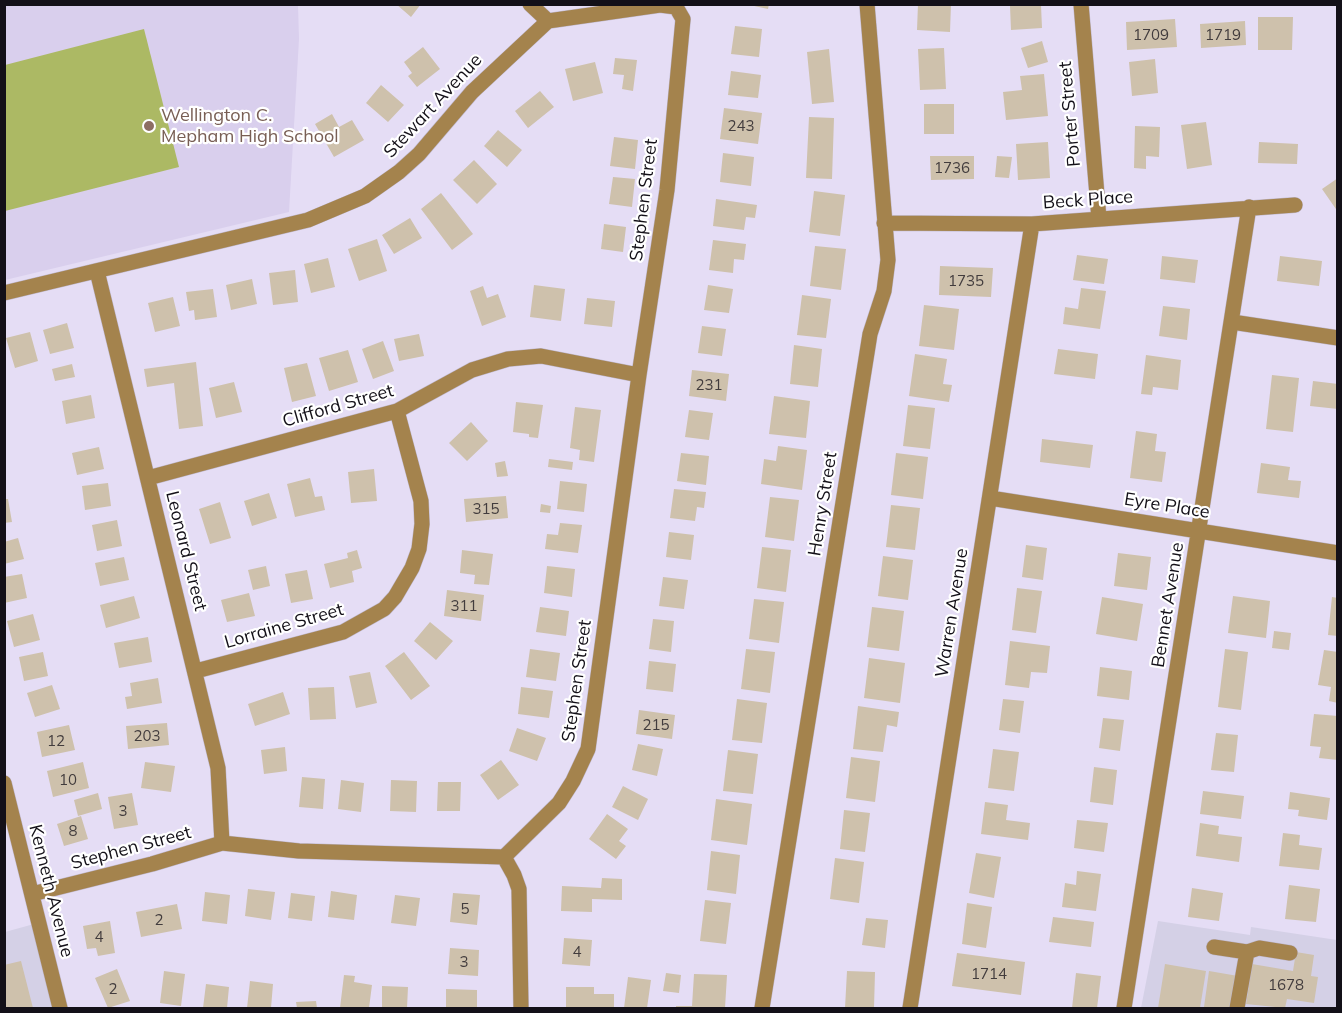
<!DOCTYPE html>
<html>
<head>
<meta charset="utf-8">
<style>
  body { margin:0 }
  #map { position:relative; width:1342px; height:1013px; overflow:hidden; background:#e5ddf5; font-family:Mulish,sans-serif }
  canvas { display:block }
  .frame { position:absolute; inset:0; border:6px solid #131018; pointer-events:none }
</style>
</head>
<body>
<div id="map">
<canvas width="1342" height="1013"></canvas>
<div class="frame"></div>
</div>
<script>
const c = document.querySelector('canvas').getContext('2d');
c.lineJoin = 'round';
function fill(path, color) { c.fillStyle = color; c.fill(path, 'evenodd'); }
function trace(path, color, width, dash) { c.strokeStyle = color; c.lineWidth = width; c.lineCap = dash ? 'butt' : 'round'; c.setLineDash(dash || []); c.stroke(path); }
function drawText(font, color, halo, rows, align = 'center') {
  c.font = font + ' Mulish,sans-serif'; c.lineWidth = 4.5; c.setLineDash([]); c.textBaseline = 'middle'; c.strokeStyle = halo; c.fillStyle = color; for (const [text, x, y, turn = 0] of rows) {
    c.save(); c.translate(x, y); c.rotate((+turn || 0) * Math.PI / 180); c.textAlign = isNaN(turn) ? turn : align; if (halo) c.strokeText(text, 0, 0); c.fillText(text, 0, 0); c.restore();
  }
}
fill(new Path2D(`
  M1158,921L1250,935L1251,927L1337,940V1008H1141Z
  M34,924L57,1008H5V932Z`), '#d4d0e6');
fill(new Path2D(`
  M4,5H298L299,39L289,212L5,280Z`), '#d9cfed');
fill(new Path2D(`
  M144,29L179,167L5,211V65Z`), '#acb964');
fill(new Path2D(`
  M396,4H421L411,17Z
  M745,4H769L768,9Z
  M918,4H951L950,32L917,30Z
  M1041,5L1042,28L1011,30L1010,6Z
  M1258,17H1293L1292,50H1258Z
  M1175,19L1177,47L1127,50L1126,22Z
  M1245,21L1246,45L1201,48L1200,24Z
  M735,26L762,29L759,57L731,54Z
  M1042,41L1048,62L1028,68L1021,48Z
  M423,47L440,69L417,87L408,76L412,73L404,62Z
  M944,48L946,89L920,90L918,49Z
  M829,49L834,102L812,104L807,52Z
  M615,58L637,60L633,91L622,89L624,75L613,74Z
  M1155,59L1158,93L1132,96L1129,62Z
  M595,62L603,93L573,101L565,69Z
  M731,71L761,75L758,98L728,95Z
  M1044,74L1048,116L1006,120L1003,92L1022,90L1020,76Z
  M381,85L404,105L388,122L366,103Z
  M540,91L554,107L528,128L515,111Z
  M924,104H954V134H924Z
  M724,108L762,113L758,144L720,139Z
  M332,114L339,127L352,120L364,140L334,157L315,124Z
  M809,117L834,118L832,179L806,178Z
  M1206,122L1212,165L1187,169L1181,125Z
  M1135,126L1160,127L1159,157L1146,156V169L1134,168Z
  M498,130L522,150L507,167L484,146Z
  M614,137L638,140L635,169L610,166Z
  M1048,142L1050,178L1018,180L1016,144Z
  M1259,142L1298,144L1297,164L1258,163Z
  M723,153L754,157L751,186L720,182Z
  M930,156H974V179L931,180Z
  M997,156L1012,157L1009,178L995,177Z
  M474,160L497,184L477,204L453,180Z
  M613,177L635,179L632,207L609,204Z
  M1338,178V212L1322,189Z
  M814,191L845,195L840,236L809,232Z
  M441,193L473,234L452,250L421,209Z
  M716,199L757,205L755,218L746,217L744,230L713,226Z
  M410,218L422,238L394,254L382,235Z
  M604,224L626,227L623,252L601,249Z
  M377,239L387,271L359,281L348,249Z
  M713,240L746,244L744,260L734,259L733,273L709,270Z
  M815,246L846,249L841,290L810,286Z
  M1077,255L1108,259L1104,284L1073,280Z
  M1162,256L1198,260L1195,283L1160,279Z
  M1280,256L1322,261L1319,286L1277,281Z
  M328,258L335,287L311,293L304,264Z
  M940,266L993,268L991,297L939,295Z
  M295,270L298,302L273,305L269,273Z
  M252,279L257,304L231,310L226,285Z
  M534,285L565,289L561,321L530,317Z
  M708,285L733,289L729,313L704,310Z
  M483,286L487,298L498,294L506,317L482,326L470,291Z
  M1081,288L1106,291L1100,329L1063,324L1065,307L1078,309Z
  M213,289L217,317L195,320L194,310L189,311L186,292Z
  M802,295L831,299L826,338L797,335Z
  M173,297L180,326L155,332L148,303Z
  M587,298L615,301L612,327L584,324Z
  M924,305L959,309L954,350L919,346Z
  M1163,306L1190,309L1187,340L1159,336Z
  M67,323L74,348L50,354L43,330Z
  M702,326L726,329L722,356L698,353Z
  M30,332L38,361L15,368L6,338Z
  M419,334L424,356L399,361L394,339Z
  M383,341L394,371L373,379L362,349Z
  M794,345L822,349L818,387L790,384Z
  M1058,349L1098,354L1095,379L1054,374Z
  M348,350L358,382L329,391L319,358Z
  M915,354L947,359L943,384L952,385L949,402L909,396Z
  M1146,355L1181,360L1178,390L1153,387L1152,395L1141,394Z
  M196,362L203,426L179,429L174,383L147,387L144,369Z
  M307,363L316,396L292,402L284,368Z
  M72,364L75,377L55,381L52,369Z
  M692,370L729,374L726,401L689,396Z
  M1272,375L1299,378L1293,432L1266,429Z
  M1313,381L1338,384V409L1310,406Z
  M234,382L242,412L216,418L209,388Z
  M91,395L95,418L66,424L62,401Z
  M774,396L810,401L806,438L769,434Z
  M516,402L543,405L538,438L529,437V434L513,432Z
  M908,405L935,408L930,449L903,446Z
  M575,407L601,410L594,462L579,460L580,450L570,448Z
  M689,410L713,413L709,440L685,437Z
  M471,422L488,441L467,461L449,443Z
  M1136,431L1157,434L1155,451L1166,452L1162,482L1130,478Z
  M1042,439L1093,445L1090,468L1040,462Z
  M778,446L807,450L802,490L761,484L764,459L776,461Z
  M99,447L104,469L77,475L72,453Z
  M681,453L709,456L706,485L677,481Z
  M896,453L928,457L923,499L891,495Z
  M549,459L573,462L572,470L548,467Z
  M505,461L508,476L497,477L495,463Z
  M1261,463L1290,467L1288,480L1301,481L1299,498L1257,493Z
  M374,469L377,501L351,503L348,472Z
  M310,478L315,497L322,496L325,510L295,517L287,484Z
  M560,481L587,484L584,512L557,509Z
  M108,483L111,506L85,510L82,486Z
  M674,489L706,492L704,508L697,507L695,521L670,518Z
  M269,493L277,518L252,526L244,501Z
  M506,496L508,518L466,522L464,499Z
  M770,497L799,500L794,541L765,537Z
  M4,499H8L12,522L4,523Z
  M220,502L231,538L210,544L199,509Z
  M541,504L551,506L550,513L540,512Z
  M891,505L920,508L915,550L886,547Z
  M117,520L122,546L97,551L92,525Z
  M560,523L582,525L578,553L545,549L547,534L558,535Z
  M669,532L694,535L691,560L666,557Z
  M18,538L24,559L4,564V542Z
  M1026,545L1047,548L1043,580L1022,577Z
  M762,547L791,550L786,592L757,588Z
  M357,550L362,568L352,571L354,582L330,588L324,564L348,558L347,553Z
  M462,550L493,554L489,585L474,584L475,575L460,573Z
  M1118,553L1151,557L1147,590L1114,586Z
  M883,556L913,560L908,600L878,596Z
  M124,557L129,580L100,586L95,563Z
  M266,566L270,586L253,590L248,570Z
  M547,566L575,569L572,597L544,593Z
  M307,570L313,599L291,603L285,574Z
  M22,574L27,598L4,603V577Z
  M663,577L688,580L684,609L659,606Z
  M1017,588L1042,591L1036,633L1012,630Z
  M447,590L484,595L481,621L444,616Z
  M249,593L255,616L227,622L221,600Z
  M134,596L140,618L106,628L100,605Z
  M1233,596L1270,601L1266,638L1228,633Z
  M1102,597L1143,604L1137,641L1096,634Z
  M1332,597L1338,598V636L1328,635Z
  M754,599L784,602L779,643L749,639Z
  M540,607L569,611L566,636L536,632Z
  M872,607L904,611L899,651L867,647Z
  M33,614L40,640L14,647L7,621Z
  M653,619L674,621L671,652L649,649Z
  M430,622L453,641L436,660L414,641Z
  M1274,631L1291,633L1289,650L1272,648Z
  M148,637L152,662L119,668L114,643Z
  M1010,641L1050,646L1047,673L1031,672L1029,688L1005,685Z
  M530,649L560,653L556,681L526,677Z
  M746,649L775,652L770,693L741,689Z
  M1225,649L1248,652L1241,710L1218,707Z
  M1324,650L1338,652V703L1329,701L1331,687L1318,685Z
  M43,652L48,676L24,681L19,657Z
  M404,652L430,686L411,700L385,666Z
  M869,658L905,663L900,703L864,698Z
  M649,661L676,664L673,692L646,689Z
  M1100,667L1132,671L1129,700L1097,696Z
  M370,672L377,703L356,708L349,676Z
  M158,678L162,703L127,709L125,697L132,696L130,683Z
  M52,685L60,709L35,717L27,693Z
  M334,687L336,719L310,720L308,688Z
  M521,687L553,691L549,718L518,714Z
  M283,692L290,714L255,726L248,704Z
  M737,699L767,703L762,743L732,740Z
  M1003,699L1024,701L1020,733L999,730Z
  M858,706L899,712L897,727L887,725L883,752L853,749Z
  M639,710L675,715L672,739L636,734Z
  M1314,714L1338,716V760L1319,758L1321,747L1310,746Z
  M1103,718L1124,720L1120,751L1099,748Z
  M167,723L169,745L128,749L126,726Z
  M69,725L75,750L42,757L37,732Z
  M517,728L546,738L537,761L509,751Z
  M1216,733L1238,735L1234,772L1211,770Z
  M638,744L663,749L657,776L632,770Z
  M285,747L287,771L264,774L261,750Z
  M993,749L1019,752L1014,791L988,788Z
  M728,750L758,754L753,794L723,791Z
  M851,757L880,761L875,802L846,798Z
  M501,760L519,785L498,800L480,775Z
  M83,762L89,788L53,797L47,771Z
  M145,762L175,766L171,792L141,788Z
  M1094,767L1117,770L1113,805L1090,802Z
  M302,777L325,779L323,809L299,807Z
  M341,780L364,783L361,812L338,809Z
  M391,780L417,781L416,812L390,811Z
  M438,782H461L460,811H437Z
  M623,786L648,799L638,820L612,807Z
  M1203,791L1244,796L1241,819L1200,814Z
  M1290,792L1330,798L1327,820L1298,816L1299,810L1288,809Z
  M98,793L102,809L78,816L74,800Z
  M132,793L138,825L114,829L108,797Z
  M716,799L752,804L747,845L711,840Z
  M985,802L1008,805L1006,820L1030,823L1028,840L981,834Z
  M844,810L870,813L865,852L840,849Z
  M607,814L628,829L619,841L626,846L616,859L589,839Z
  M81,816L88,839L64,846L57,824Z
  M1077,820L1108,823L1104,852L1074,848Z
  M1200,823L1219,826L1218,834L1242,837L1239,862L1196,856Z
  M1283,833L1300,835L1299,845L1322,848L1319,870L1279,866Z
  M711,851L740,855L736,894L707,890Z
  M976,853L1001,857L994,898L969,893Z
  M835,858L864,862L859,903L830,899Z
  M1077,871L1101,874L1096,911L1062,907L1065,883L1076,885Z
  M602,878L622,879V900L592,899V912L561,911L562,886L601,888Z
  M1289,885L1320,889L1316,922L1285,919Z
  M1192,888L1223,893L1219,921L1188,917Z
  M248,889L275,892L271,920L245,916Z
  M331,891L357,895L354,920L328,917Z
  M205,892L230,895L227,924L202,921Z
  M291,893L315,896L312,921L288,918Z
  M453,893L480,895L477,925L450,922Z
  M395,895L420,898L416,926L391,923Z
  M705,900L731,903L726,944L700,941Z
  M967,903L992,907L986,948L962,944Z
  M177,904L182,929L141,937L136,912Z
  M1053,917L1094,922L1091,947L1049,942Z
  M866,918L888,920L885,948L862,945Z
  M110,921L115,953L98,956L96,948L87,949L83,926Z
  M564,938L592,940L590,966L562,964Z
  M450,948L479,950L478,976L448,974Z
  M1296,952L1314,955L1311,976L1318,977L1314,1003L1287,999L1285,1008L1246,1004L1252,964L1293,971Z
  M957,953L1025,962L1021,995L952,986Z
  M21,961L33,1008H4V965Z
  M1165,964L1206,971L1200,1008H1158Z
  M117,969L130,1001L108,1008L95,978Z
  M164,971L185,974L181,1006L160,1003Z
  M847,971L875,972L874,1008H845Z
  M1209,971L1238,976L1233,1008L1204,1007Z
  M666,973L681,975L679,993L663,991Z
  M1076,973L1101,976L1097,1008H1072Z
  M694,974L727,975L725,1008H676V1006H692Z
  M344,975L355,976L354,982L372,985L369,1008H340Z
  M628,977L651,980L647,1008H624Z
  M250,981L273,984L271,1008H247Z
  M206,984L229,987L227,1008H203Z
  M382,986L408,987L407,1008H382Z
  M566,987H594V994H614V1008H566Z
  M446,989L477,990V1008H446Z
  M316,1001L317,1008H297L296,1002Z`), '#cec1ac');
const minor = new Path2D(`
  M530,4L548,21
  M1081,4L1099,219
  M884,223L1032,224L1295,205
  M97,271L218,768L222,843
  M4,293L308,220L365,196L399,172L419,154L472,92L548,21L660,5L676,7L683,19L667,190L639,375L588,749L573,781L559,803L504,857L299,851L222,843L152,864L32,894
  M1232,322L1338,338
  M148,478L397,411L472,370L508,359L541,356L639,375
  M990,498L1338,553
  M196,671L343,632L384,609L395,597L412,568L419,549L422,524L421,501L397,411
  M4,783L60,1008
  M504,857L514,875L519,889L521,1008
  M1214,947L1247,952
  M762,1008L870,334L884,291L888,260L867,4
  M910,1008L1032,224
  M1124,1008L1249,207
  M1237,1008L1247,952L1259,948L1290,953`);
trace(minor, '#bfb8cd', 16);
trace(minor, '#a4834d', 15);
for (const [x, y, r, color] of [
  [149,126,6,"#8d6e63"]
]) { const dot = new Path2D(); dot.arc(x, y, r, 0, 2 * Math.PI); c.fillStyle = color; c.fill(dot); trace(dot, '#fff', 2); }
drawText('15px', '#423c3d', null, [
  ["1709",1151,35],
  ["1719",1223,35],
  ["243",741,126],
  ["1736",952,168],
  ["1735",966,281],
  ["231",709,385],
  ["315",486,509],
  ["311",464,606],
  ["215",656,725],
  ["203",147,736],
  ["12",56,741],
  ["10",68,780],
  ["3",123,811],
  ["8",73,831],
  ["5",465,909],
  ["2",159,920],
  ["4",99,937],
  ["4",577,952],
  ["3",464,962],
  ["1714",989,974],
  ["1678",1286,985],
  ["2",113,989]
]);
drawText('18px', '#131018', '#fff', [
  ["Stewart Avenue",433,106,-47],
  ["Porter Street",1070,114,-95],
  ["Stephen Street",644,200,-83],
  ["Beck Place",1088,200,-4],
  ["Clifford Street",338,406,-16],
  ["Henry Street",823,504,-81],
  ["Eyre Place",1167,506,9],
  ["Leonard Street",186,551,76],
  ["Bennet Avenue",1168,605,-81],
  ["Warren Avenue",952,613,-81],
  ["Lorraine Street",284,626,-16],
  ["Stephen Street",577,681,-82],
  ["Stephen Street",131,848,-15],
  ["Kenneth Avenue",51,891,76]
]);
drawText('18px', '#785e54', '#fff', [
  ["Wellington C.",161,116],
  ["Mepham High School",161,137]
], 'left');
</script>
</body>
</html>
